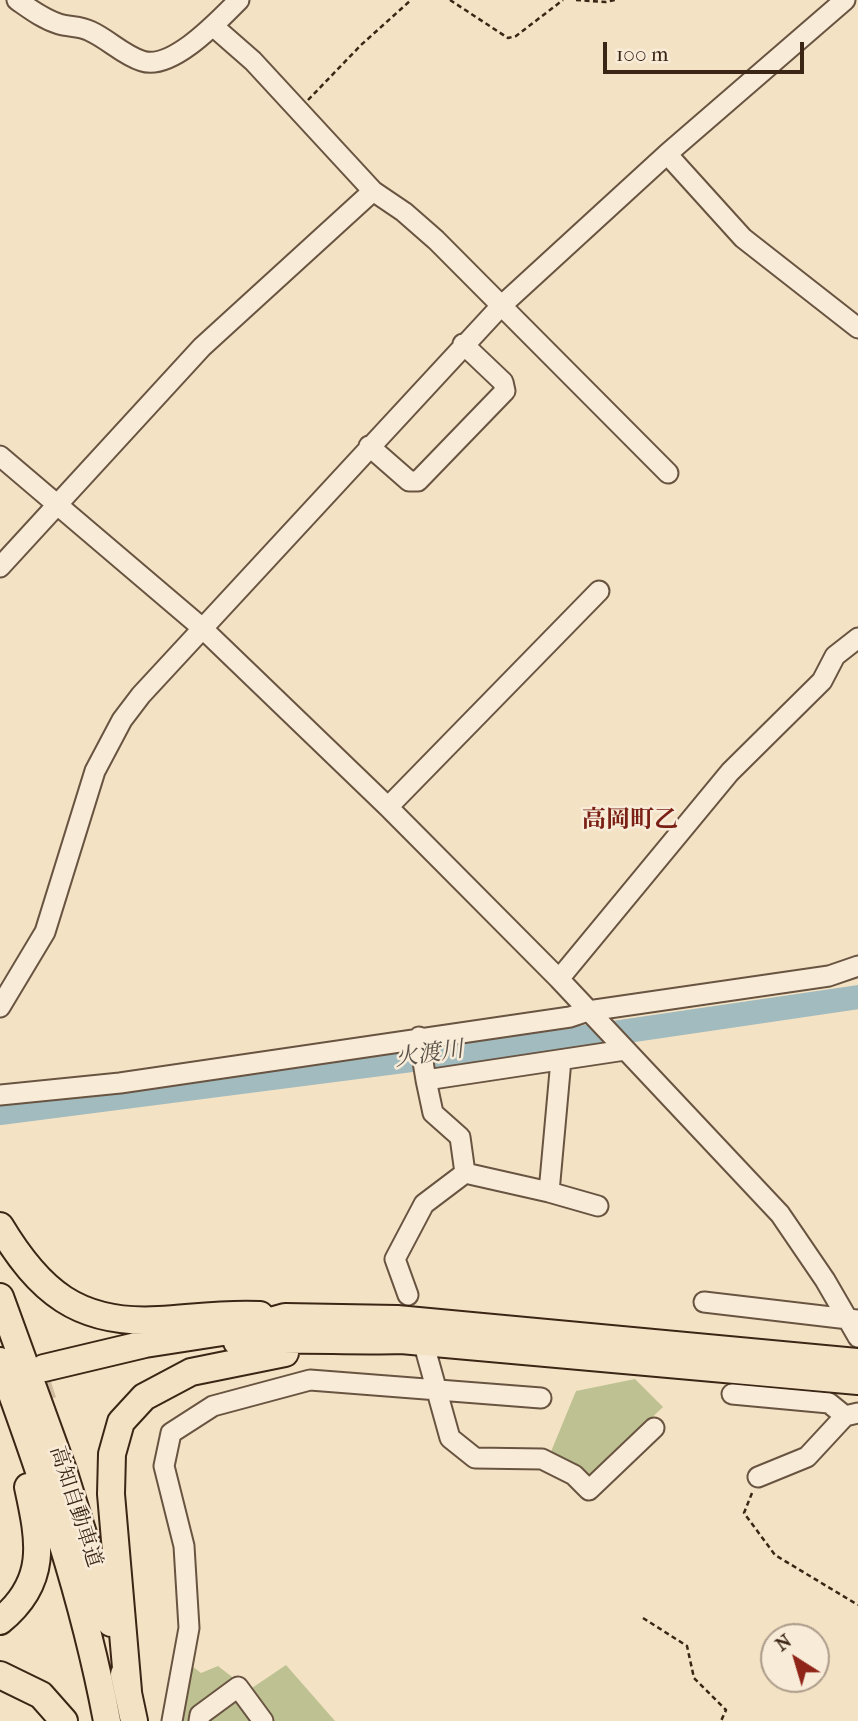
<!DOCTYPE html>
<html>
<head>
<meta charset="utf-8">
<style>
  body { margin:0 }
  #map { position:relative; width:858px; height:1721px; overflow:hidden; background:#f4e2c4; font-family:"IM FELL French Canon",serif }
  canvas { display:block }
  .north { position:absolute; left:760px; top:1623px; width:70px; height:70px; box-sizing:border-box; background:#f8ecd9; border:2px solid #ac9c8b; border-radius:50%; rotate:323deg; font-size:19px; font-weight:700; line-height:28px; text-align:center; color:#3b2515 }
  .north::after { content:''; display:block; margin:auto; width:24px; height:32px; background:#8f2418; clip-path:polygon(50% 0,100% 100%,50% 72%,0 100%) }
  .scale { position:absolute; left:603px; top:42px; width:201px; height:32px; box-sizing:border-box; border:4px solid #3b2515; border-top:0; padding-left:9px; font-size:21px; line-height:24px; white-space:nowrap; color:#3b2515; -webkit-text-stroke:5px #f8ecd9; paint-order:stroke }
</style>
</head>
<body>
<div id="map">
<canvas width="858" height="1721"></canvas>
<div class="north">N</div>
<div class="scale">100 m</div>
</div>
<script>
const c = document.querySelector('canvas').getContext('2d');
c.lineJoin = 'round';
function fill(path, color) { c.fillStyle = color; c.fill(path, 'evenodd'); }
function trace(path, color, width, dash) { c.strokeStyle = color; c.lineWidth = width; c.lineCap = dash ? 'butt' : 'round'; c.setLineDash(dash || []); c.stroke(path); }
function drawText(font, color, halo, rows, align = 'center') {
  c.font = font + ' "IM FELL French Canon","Noto Serif JP",serif'; c.lineWidth = 5; c.setLineDash([]); c.textBaseline = 'middle'; c.strokeStyle = halo; c.fillStyle = color; for (const [text, x, y, turn = 0] of rows) {
    c.save(); c.translate(x, y); c.rotate((+turn || 0) * Math.PI / 180); c.textAlign = isNaN(turn) ? turn : align; if (halo) c.strokeText(text, 0, 0); c.fillText(text, 0, 0); c.restore();
  }
}
fill(new Path2D(`
  M635,1379L663,1407L587,1480L550,1454L576,1391Z
  M188,1663L201,1673L218,1666L249,1690L286,1665L335,1721H179Z`), '#bec292');
trace(new Path2D(`
  M0,1113L559,1041L858,997`), '#a1bbbf', 24);
trace(new Path2D(`
  M0,1402L52,1385`), '#cfbca1', 26, [26, 13]);
const minor = new Path2D(`
  M17,0C30,9 43,19 59,24C69,27 81,26 90,31C108,39 123,55 142,61C172,71 219,20 239,0
  M213,26L253,61L373,191L404,212L436,240L668,473
  M667,154L743,238L858,328
  M369,446L409,481H418L505,391L503,382L463,344
  M0,456L201,627L388,807L559,979L780,1214L825,1280L858,1337
  M0,567L202,347L373,191
  M388,807L599,591
  M559,979L730,772L822,681L835,656L858,638
  M0,1007L45,932L95,771L122,720L141,695L500,307L667,154L845,0
  M419,1037L426,1080L625,1050
  M426,1080L433,1113L460,1137L465,1173L549,1192L561,1060
  M0,1095L120,1083L570,1017L588,1011L829,976L858,966
  M549,1192L598,1206
  M408,1295L395,1259L424,1204L465,1173
  M704,1302L857,1320
  M426,1352L450,1438L475,1458L542,1459L574,1475L589,1490L654,1428
  M732,1394L829,1403L845,1416L858,1413
  M758,1477L807,1457L845,1416
  M172,1721L189,1628L184,1546L164,1466L171,1433L213,1406L310,1380L541,1398
  M199,1721L200,1715L238,1687L263,1721`);
const highway = new Path2D(`
  M0,1226C39,1291 78,1325 159,1320C193,1318 225,1313 260,1315
  M0,1297L64,1473L111,1623
  M237,1342C292,1337 346,1342 401,1340L858,1381
  M0,1361C43,1478 84,1598 107,1721
  M44,1368L145,1344L242,1329L285,1317L397,1319L858,1362
  M0,1621C48,1582 40,1542 28,1487
  M124,1674L134,1721
  M0,1675L41,1695L64,1721
  M128,1691L111,1494L112,1454L121,1422L144,1397L191,1372L285,1353`);
trace(minor, '#695441', 23);
trace(highway, '#3b2515', 30);
trace(new Path2D(`
  M450,0L508,38L516,36L563,0
  M576,0L606,2L615,0
  M308,100L361,45L411,0
  M752,1493L744,1513L775,1555L858,1605
  M643,1618L687,1646L694,1678L726,1710L721,1721`), '#3b2515', 2.5, [5, 3.5]);
trace(minor, '#f8ecd9', 19);
trace(highway, '#f4e2c4', 26);
drawText('21px', '#3b2515', '#f8ecd9', [
  ["高知自動車道",75,1507,72]
]);
drawText('italic 23px', '#5a5248', '#f8ecd9', [
  ["火渡川",429,1055,-8]
]);
drawText('bold 24px', '#7a1f14', '#f8ecd9', [
  ["高岡町乙",630,821]
]);
</script>
</body>
</html>
